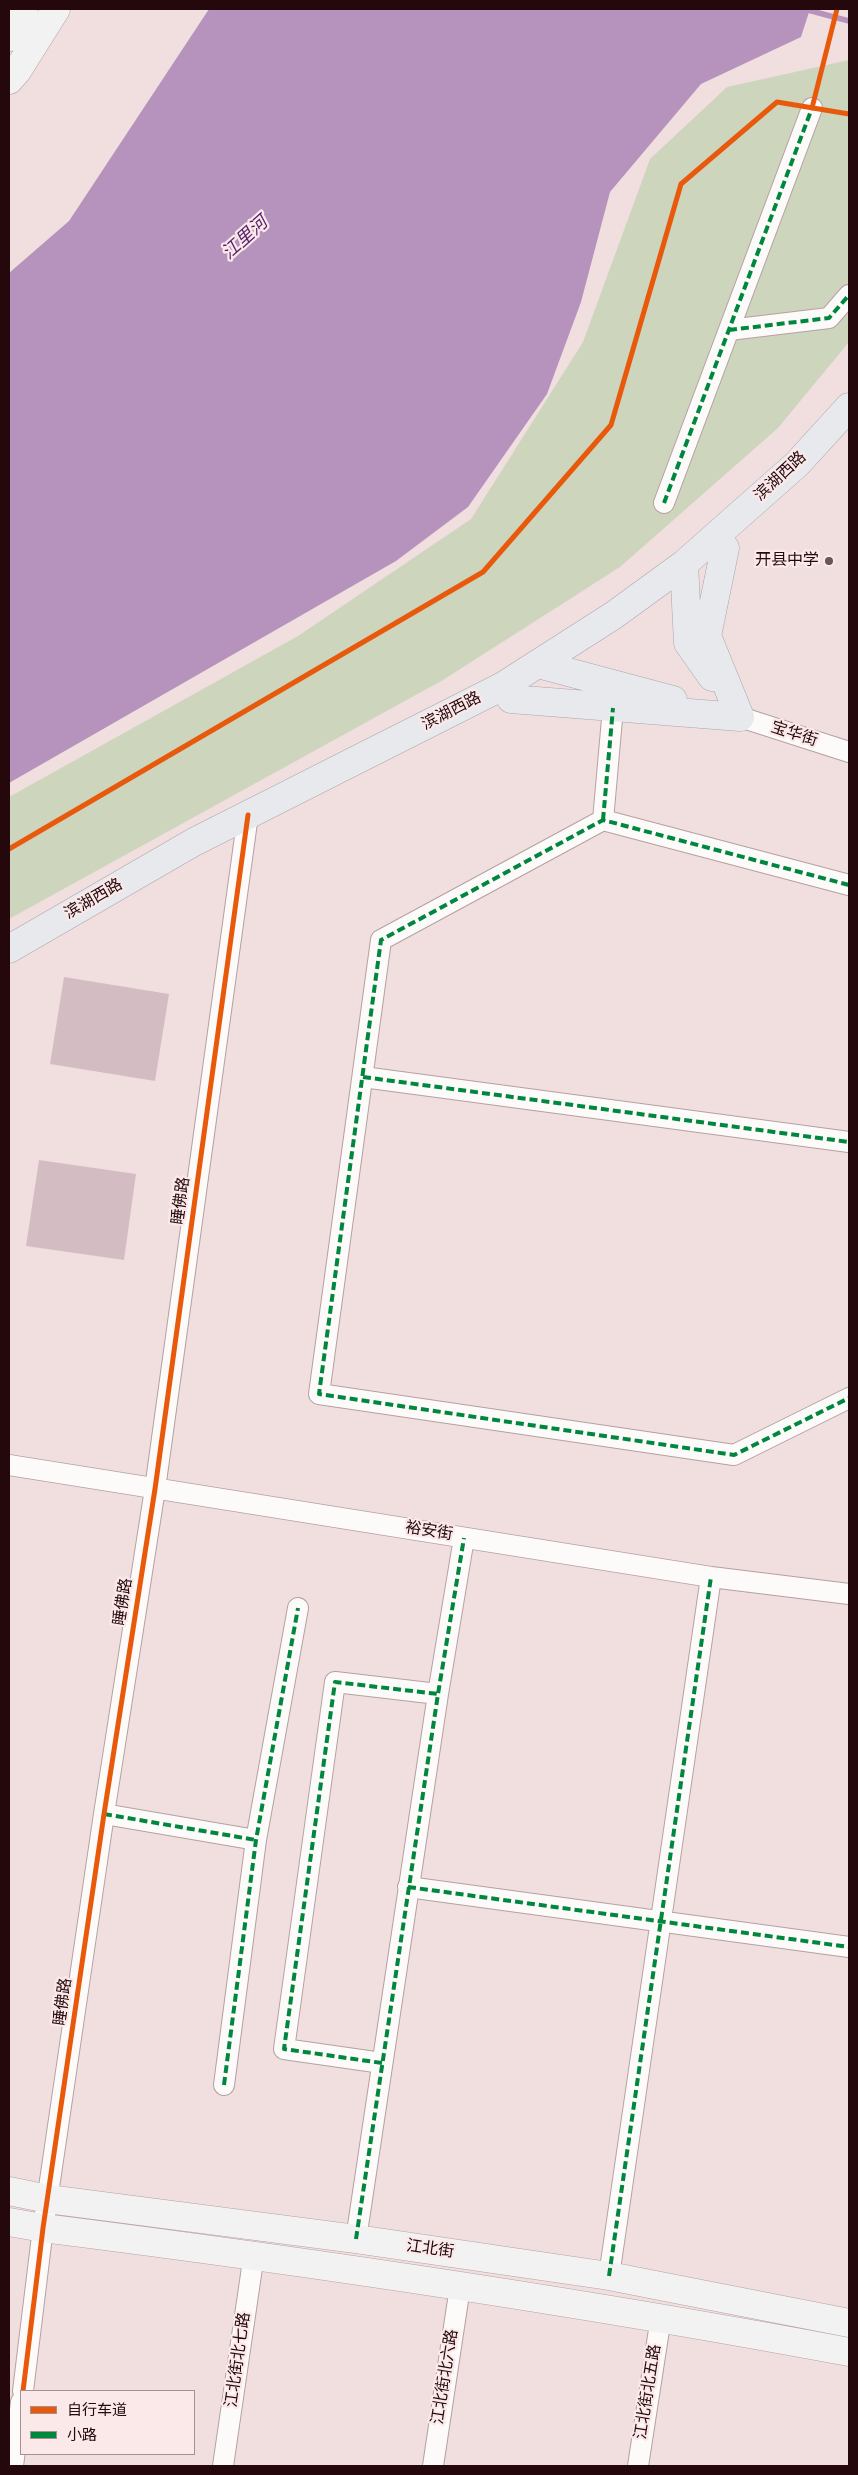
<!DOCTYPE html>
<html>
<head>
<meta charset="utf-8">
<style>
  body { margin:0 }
  #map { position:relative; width:858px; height:2475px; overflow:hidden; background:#f1dfdf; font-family:"Source Sans 3","Noto Sans SC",sans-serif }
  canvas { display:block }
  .frame { position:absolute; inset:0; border:10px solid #24080b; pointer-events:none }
  .legend { position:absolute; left:20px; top:2390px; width:175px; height:65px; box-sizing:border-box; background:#fbe9ea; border:1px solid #a58f91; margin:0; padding:6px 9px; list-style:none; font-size:15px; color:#24080b }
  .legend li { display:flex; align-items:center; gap:10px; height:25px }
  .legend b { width:25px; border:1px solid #a58f91 }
</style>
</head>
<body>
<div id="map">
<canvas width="858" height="2475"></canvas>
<div class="frame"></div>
<ul class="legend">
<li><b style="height:6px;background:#e8590c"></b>自行车道</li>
<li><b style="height:6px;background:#00873e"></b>小路</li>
</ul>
</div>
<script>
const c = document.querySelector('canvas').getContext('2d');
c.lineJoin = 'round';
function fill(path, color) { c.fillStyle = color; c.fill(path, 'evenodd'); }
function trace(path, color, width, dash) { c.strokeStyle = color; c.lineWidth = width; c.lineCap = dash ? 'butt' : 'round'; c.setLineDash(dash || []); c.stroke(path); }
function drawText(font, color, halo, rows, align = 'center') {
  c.font = font + ' "Source Sans 3","Noto Sans SC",sans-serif'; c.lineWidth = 4.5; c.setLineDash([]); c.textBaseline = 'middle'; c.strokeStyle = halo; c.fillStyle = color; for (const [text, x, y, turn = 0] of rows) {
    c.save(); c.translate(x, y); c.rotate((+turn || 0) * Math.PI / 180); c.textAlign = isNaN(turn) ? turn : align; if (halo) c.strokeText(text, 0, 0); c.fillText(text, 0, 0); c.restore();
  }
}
fill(new Path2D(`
  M849,60V342L778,428L620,567L443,680L9,919V797L298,636L471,519L583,342L650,159L727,87Z`), '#cdd5bd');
fill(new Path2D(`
  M209,9H810L801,37L701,84L610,192L581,302L547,394L468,507L396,561L9,783V273L69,221Z`), '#b693bd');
trace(new Path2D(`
  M804,9L849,21`), '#b693bd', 5.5);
fill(new Path2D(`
  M64,977L169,994L155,1081L50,1064Z
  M39,1160L136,1174L124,1260L26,1246Z`), '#d3bdc2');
const street = new Path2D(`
  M729,330L829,318L849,295
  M664,503L812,108
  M740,717L849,752
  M603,820L613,708
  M849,885L603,820L381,940L319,1394L734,1455L849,1398
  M363,1077L849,1142
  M9,1465L711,1577L849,1594
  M104,1814L256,1840
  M408,1887L849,1947
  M382,2063L284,2049L335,1682L438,1694
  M224,2085L256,1840L298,1608
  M356,2239L438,1694L464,1538
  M609,2276L711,1577
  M23,2391L43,2228L104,1814L155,1489L248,815
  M13,2466L21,2402
  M223,2466L254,2254
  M433,2466L460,2287
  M638,2466L661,2317`);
const secondary = new Path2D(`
  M9,37L24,9
  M9,80L17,71L56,9
  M9,2191L48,2199L356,2239L609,2276L849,2323
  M9,2222L43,2228C313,2262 582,2302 849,2352`);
const primary = new Path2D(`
  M725,548L707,636L740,717
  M684,564L688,643L712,677
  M538,664L673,700
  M511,699L740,717
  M9,949L194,842L503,686L614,615L684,564L797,464L849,407`);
trace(street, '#b6a0a1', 22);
trace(secondary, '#b6a0a1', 29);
trace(primary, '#aaa5ac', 29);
trace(street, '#fdfafa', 20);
trace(secondary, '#f3f2f3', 28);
trace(primary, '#e8e9ed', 28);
trace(new Path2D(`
  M729,330L829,318L849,295
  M664,503L812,108
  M603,820L613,708
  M849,885L603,820L381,940L319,1394L734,1455L849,1398
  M363,1077L849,1142
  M104,1814L256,1840
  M408,1887L849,1947
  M382,2063L284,2049L335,1682L438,1694
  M224,2085L256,1840L298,1608
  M356,2239L438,1694L464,1538
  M609,2276L711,1577`), '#00873e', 4, [8, 4]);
trace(new Path2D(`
  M812,108L837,9
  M9,849L483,572L611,425L681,184L777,102L849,114
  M23,2391L43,2228L104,1814L155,1489L248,815`), '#e8590c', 5);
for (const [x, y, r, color] of [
  [829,561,5,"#6c5355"]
]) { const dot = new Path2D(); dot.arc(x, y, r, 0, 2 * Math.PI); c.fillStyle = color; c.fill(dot); trace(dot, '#fbe9ea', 2); }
drawText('16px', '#24080b', '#fbe9ea', [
  ["滨湖西路",781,477,-43],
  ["滨湖西路",452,712,-27],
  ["宝华街",794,735,18],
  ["滨湖西路",94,900,-30],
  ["睡佛路",182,1201,-82],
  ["裕安街",429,1532,9],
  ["睡佛路",124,1602,-81],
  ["睡佛路",64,2002,-82],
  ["江北街",430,2250,8],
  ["江北街北七路",239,2360,-82],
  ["江北街北六路",446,2377,-81],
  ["江北街北五路",649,2392,-81]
]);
drawText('16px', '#24080b', '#fbe9ea', [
  ["开县中学",819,561]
], 'right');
drawText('italic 18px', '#551e6a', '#fbe9ea', [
  ["江里河",246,239,-42]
]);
</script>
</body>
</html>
